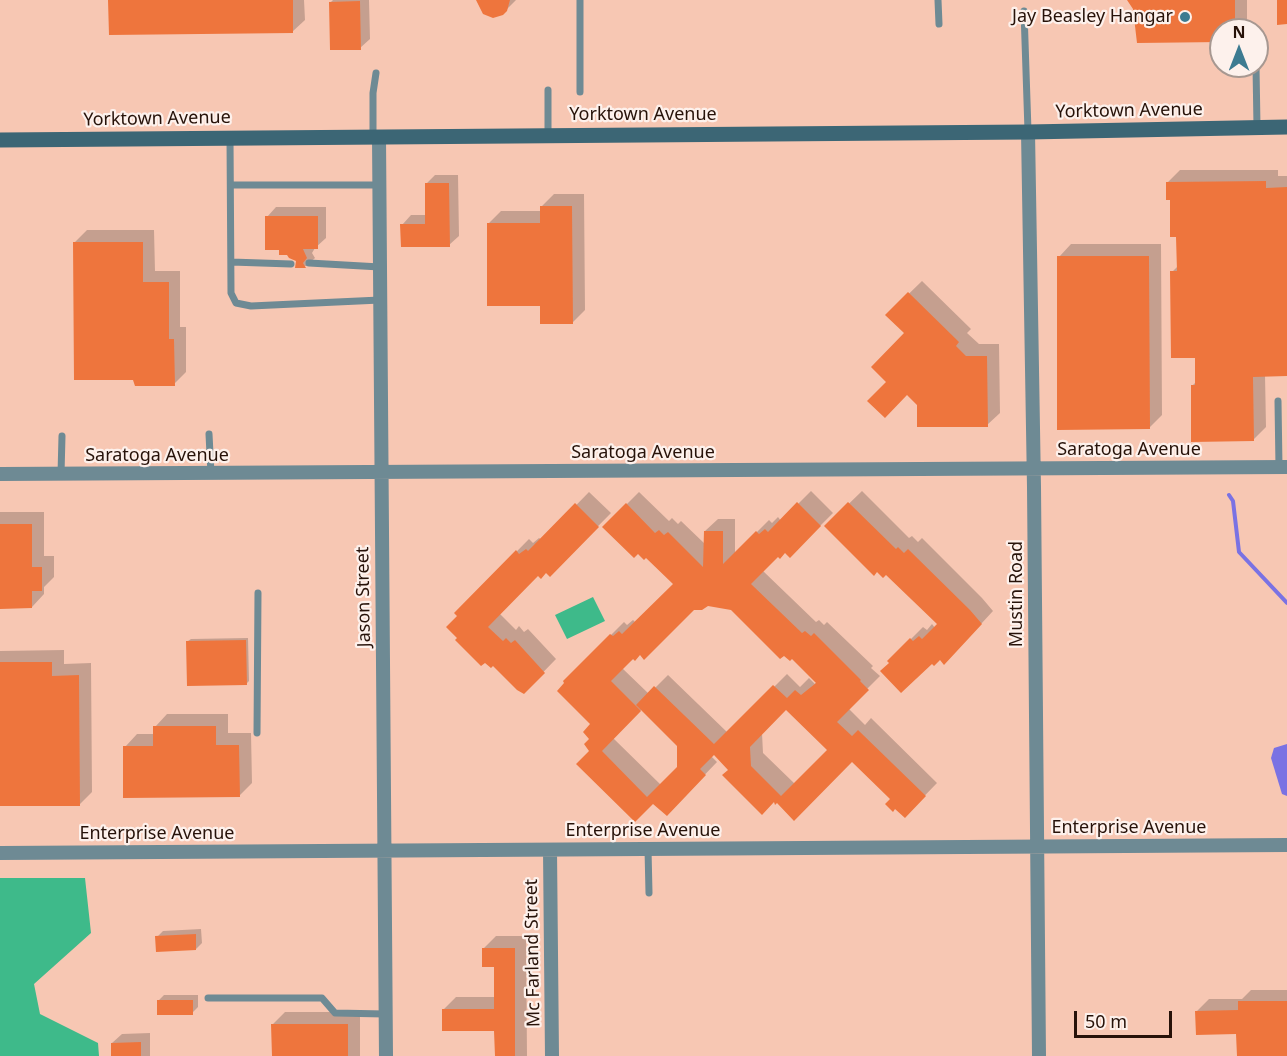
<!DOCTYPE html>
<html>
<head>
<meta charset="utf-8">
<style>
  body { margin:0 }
  #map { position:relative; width:1287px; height:1056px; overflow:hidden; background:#f7c7b3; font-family:"Noto Sans",sans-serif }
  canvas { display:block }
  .north { position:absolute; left:1209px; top:18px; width:60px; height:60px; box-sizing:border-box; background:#fdf1ec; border:2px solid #a79891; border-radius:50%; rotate:0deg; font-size:16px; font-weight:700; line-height:24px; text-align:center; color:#271209 }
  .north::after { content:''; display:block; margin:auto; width:21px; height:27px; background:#3d7b91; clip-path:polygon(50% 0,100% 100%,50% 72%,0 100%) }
  .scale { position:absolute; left:1074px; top:1011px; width:98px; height:27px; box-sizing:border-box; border:3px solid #271209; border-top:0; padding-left:8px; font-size:18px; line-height:21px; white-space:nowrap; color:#271209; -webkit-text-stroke:4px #fdf1ec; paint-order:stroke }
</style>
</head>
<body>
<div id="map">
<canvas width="1287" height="1056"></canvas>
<div class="north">N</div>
<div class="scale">50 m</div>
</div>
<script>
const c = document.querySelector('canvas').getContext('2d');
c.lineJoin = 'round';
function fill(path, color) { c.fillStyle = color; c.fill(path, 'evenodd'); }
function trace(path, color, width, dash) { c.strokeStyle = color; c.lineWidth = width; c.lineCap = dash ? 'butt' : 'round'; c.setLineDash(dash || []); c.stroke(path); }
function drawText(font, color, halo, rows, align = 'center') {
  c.font = font + ' "Noto Sans",sans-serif'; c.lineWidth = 4.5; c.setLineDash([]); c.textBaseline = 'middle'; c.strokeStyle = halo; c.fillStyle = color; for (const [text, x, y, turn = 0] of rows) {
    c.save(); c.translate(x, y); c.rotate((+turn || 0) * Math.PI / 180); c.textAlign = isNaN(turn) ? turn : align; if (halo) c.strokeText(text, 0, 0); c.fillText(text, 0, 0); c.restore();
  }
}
fill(new Path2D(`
  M593,597L605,621L567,639L555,615Z
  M0,878H85L91,933L34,984L40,1014L98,1043L99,1056H0Z`), '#3eba8a');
fill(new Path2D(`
  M1287,744V796L1282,794L1271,758L1274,748Z`), '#7a72e3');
fill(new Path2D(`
  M110,0H304L305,20L292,32Z
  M333,0H369L370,39L360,48L331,2Z
  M480,0H516L506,10Z
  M1128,0H1247V27L1244,30H1221V40L1135,8Z
  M1180,170H1278V176H1287V375H1265L1266,427L1253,440L1192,386L1196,382V356L1172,272L1178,266V235L1167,183Z
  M435,175H458L459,236L449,245L402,225L411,215H427L426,184Z
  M554,194H584L585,310L573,322L541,304L488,224L501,211H541V207Z
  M276,207H326V238L315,248L312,253L315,258L306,266L296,267L297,260L267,217Z
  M87,230H154L155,271H180V327H186V372L174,384L75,242Z
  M1071,244H1161L1162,415L1149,428L1059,257Z
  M922,281L971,329L967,333L979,344H999L1000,413L987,425L918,405L907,393L888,382L906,333L887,315Z
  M811,491L833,513L790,556L786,552L778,555L763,571L816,622L819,620L824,625L827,622L873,666L871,668L880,676L848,708L865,725L871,718L937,783L905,816L892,799L852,760L777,801L730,769L714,753L711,756L717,762L667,814L653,802L635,820L591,751L592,724L565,681L624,622L627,625L633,620L636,623L675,584L646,556L604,527L639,492L669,521L672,518L678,524L681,521L705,544V531L718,519H735V554L769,520L772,523L778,517L781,521ZM708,605L731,609L793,657L817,681L815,684L809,678L800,687L787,674L728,733L668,675L649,694L622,668L694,609ZM786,708L829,750L795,784L763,753L762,733ZM642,709L679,745V767L661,785L613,738Z
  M862,491L909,538L912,536L918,542L922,538L982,598L993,611L957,650L940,658L891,663L889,661L923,627L927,630L932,624L935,628L939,624L886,573L826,526Z
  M589,492L611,513L550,575L547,571L538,574L499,613L516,630L519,626L524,632L528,629L556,659L524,692L493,664L459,637V616L456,613L529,539L533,543L539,538L542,540Z
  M0,512H44V556H54V577L44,587V594L32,607H0Z
  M248,638L249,681L246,684L188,641L191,639Z
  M64,650V664L91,663L92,792L79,805H0V651Z
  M167,714H228V733H251L252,783L239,796L125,747L137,734H155V727Z
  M201,929L202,943L196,949L157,937L163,931Z
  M496,936H526L527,1056H496V1029L443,1010L456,997H495V966L483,949Z
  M1251,990H1287V1056H1238V1033L1197,1011L1209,999H1242Z
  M164,995H198V1007L192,1013L158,1001Z
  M285,1012H360V1056H273V1024Z
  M150,1033V1056H112V1043L122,1034Z`), '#0003');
trace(new Path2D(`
  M1229,495L1233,501L1239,552L1287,603`), '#7a72e3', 4);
fill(new Path2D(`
  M108,0H293V33L109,35Z
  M476,0H510L507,11L503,15L493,18L483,14Z
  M1127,0H1235V30H1221V42L1137,43L1133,9Z
  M1277,0H1287V24L1277,25Z
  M360,1L361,50H330L329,2Z
  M1266,181V188L1287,187V376L1253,377L1254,441L1191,442V385H1195V358H1171L1170,271H1177L1176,237H1170V200H1166V182Z
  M425,183H449L450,247H401L400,224H425Z
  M540,206H572L573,324H540V306H487V223H540Z
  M265,216H318V249H303L307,258L303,263L306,268H295L296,261L289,258L287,255H279V250H265Z
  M73,242H143V282H169V339H174L175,386H135L133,380H74Z
  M1057,256H1149L1150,429L1057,430Z
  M908,292L959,342L956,346L966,356H987L988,427H917V405L907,395L885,418L867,401L886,382L871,367L904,333L885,315Z
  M797,502L821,526L790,558L785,553L780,559L778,557L751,584L802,633L805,631L811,636L814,633L861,680L860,681L869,690L837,722L852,736L858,730L926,796L905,818L895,809L893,812L885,804L890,799L852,762L794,821L777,803L775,805L774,802L762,815L722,775L728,770L714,755L700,769L706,775L667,816L653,804L635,822L576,764L589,751L584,744L589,739L583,732L590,724L557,691L564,683L563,681L610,634L613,636L619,631L622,634L673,584L646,558L644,560L638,554L634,558L602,527L626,503L655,533L659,530L664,535L668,532L703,567L704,531H723V564L756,531L759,534L765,529L768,532ZM708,606L731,610L780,659L784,656L790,661L792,659L816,683L801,695L795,690L787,698L773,685L714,744L654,686L636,705L677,746V767L647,797L602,751L641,711L611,681L633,659L635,661L640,655L644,660L694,610H702ZM786,710L827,750L781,796L751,766L750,747Z
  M848,502L896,549L898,547L904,553L908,549L970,610L982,624L944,665L940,660L934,666L932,664L901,693L880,671L889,663L887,661L910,638L913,641L919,636L922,639L937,624L886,575L883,578L877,572L874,576L824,526Z
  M575,503L599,527L550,577L546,573L541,579L538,576L488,627L503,641L506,638L511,643L515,640L545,673L524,694L517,690L493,666L491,668L485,663L481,666L455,640L457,638L446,627L457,616L454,613L516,550L519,554L526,549L528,551Z
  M0,524H32V567H42V591H32V608L0,609Z
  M246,640L247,685L187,686L186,641Z
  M0,662H52V676L79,675L80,806H0Z
  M153,726H216V745H239L240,797L123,798V746H153Z
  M196,934V950L156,952L155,936Z
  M482,948H515V1056H495L494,1031H442V1009H494V967H482Z
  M157,1000H193V1015H157Z
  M1238,1001H1287V1056H1237L1236,1034L1196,1035L1195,1011L1238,1010Z
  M271,1024H348V1056H272Z
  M141,1042V1056H111V1043Z`), '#ee753d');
trace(new Path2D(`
  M580,0V92
  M938,0L939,24
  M1024,11L1028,131
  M1256,66L1257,127
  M548,90V136
  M373,137V93L376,73
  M230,138L231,293L236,303L251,306L380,300
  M231,185H379
  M231,262L291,264
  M309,263L380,267
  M1278,401L1279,467
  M209,434L211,474
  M61,474L62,436
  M257,733L258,593
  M648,849L649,893
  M208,998H322L335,1013L385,1014`), '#6e8a94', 7);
trace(new Path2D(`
  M1028,132L1034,487L1039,1056
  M379,137L386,1056
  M0,474L1287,467
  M550,850L552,1056
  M0,853L1287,845`), '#6e8a94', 14);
trace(new Path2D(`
  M0,140L1028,132L1287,127`), '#3c6675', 15);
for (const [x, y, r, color] of [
  [1185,17,6,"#3d7b91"]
]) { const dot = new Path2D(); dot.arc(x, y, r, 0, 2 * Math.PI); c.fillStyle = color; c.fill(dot); trace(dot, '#fdf1ec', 2); }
drawText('18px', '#271209', '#fdf1ec', [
  ["Jay Beasley Hangar",1173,17]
], 'right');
drawText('18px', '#271209', '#fdf1ec', [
  ["Yorktown Avenue",1129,111,-1],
  ["Yorktown Avenue",643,115],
  ["Yorktown Avenue",157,119,-1],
  ["Saratoga Avenue",1129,450],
  ["Saratoga Avenue",643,453],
  ["Saratoga Avenue",157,456],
  ["Mustin Road",1017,594,-90],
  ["Jason Street",364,597,-91],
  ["Enterprise Avenue",1129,828],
  ["Enterprise Avenue",643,831],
  ["Enterprise Avenue",157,834],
  ["Mc Farland Street",533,953,-91]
]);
</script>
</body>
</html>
